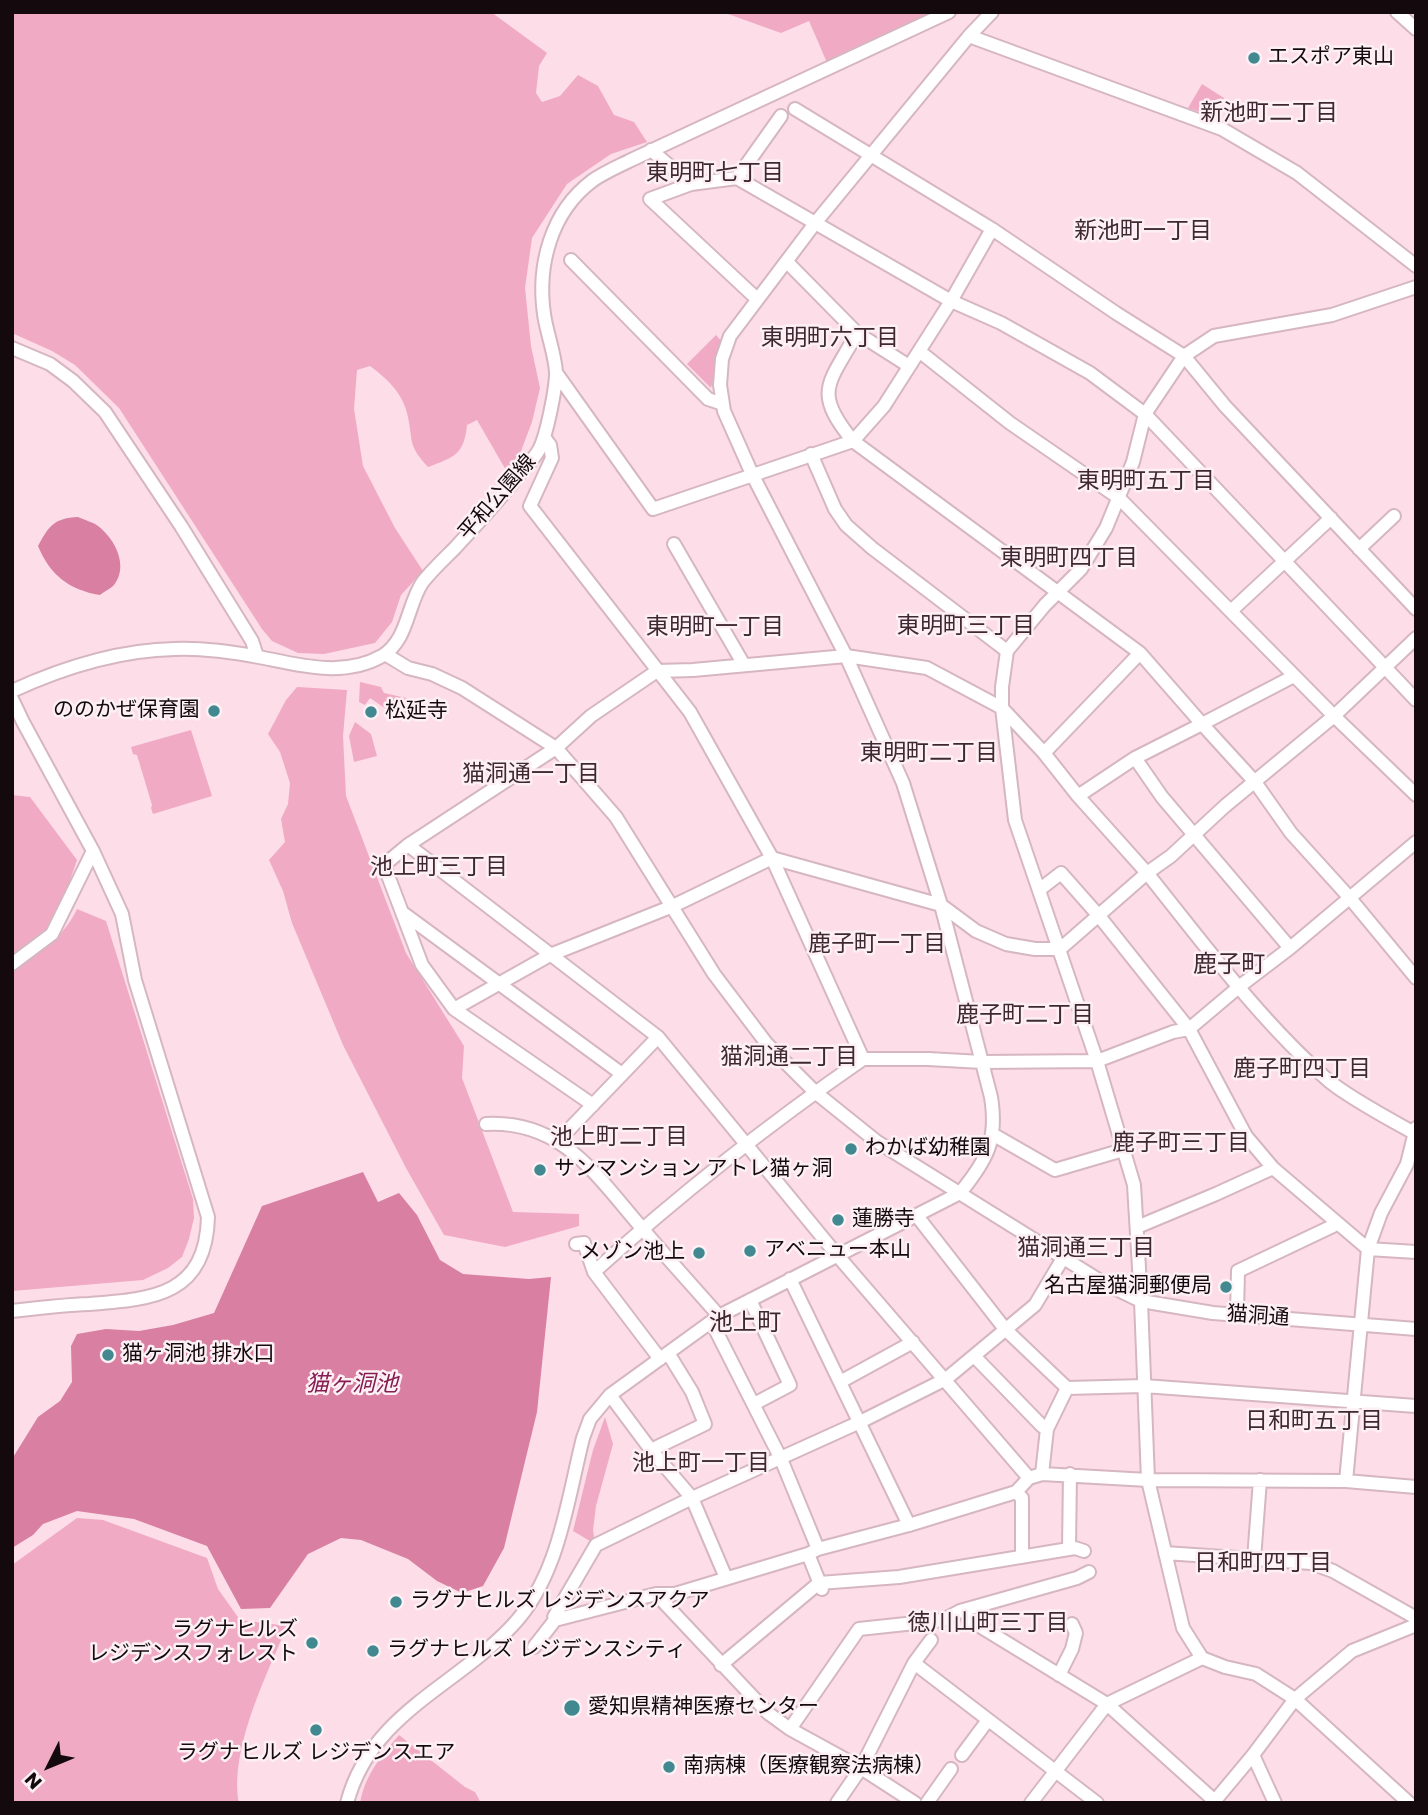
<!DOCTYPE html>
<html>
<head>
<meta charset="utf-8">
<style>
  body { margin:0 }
  #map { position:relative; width:1428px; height:1815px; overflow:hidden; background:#fddde8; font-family:Poppins,sans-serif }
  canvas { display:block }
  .frame { position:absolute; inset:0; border:14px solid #140a0e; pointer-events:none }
  .north { position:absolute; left:14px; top:1731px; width:70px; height:70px; -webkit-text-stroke:5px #fdf0f4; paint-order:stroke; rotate:227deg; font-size:19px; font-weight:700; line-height:28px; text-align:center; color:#140a0e }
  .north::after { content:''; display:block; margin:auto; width:24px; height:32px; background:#140a0e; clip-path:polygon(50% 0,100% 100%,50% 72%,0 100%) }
</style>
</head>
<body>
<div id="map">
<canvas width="1428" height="1815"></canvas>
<div class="frame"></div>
<div class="north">N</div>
</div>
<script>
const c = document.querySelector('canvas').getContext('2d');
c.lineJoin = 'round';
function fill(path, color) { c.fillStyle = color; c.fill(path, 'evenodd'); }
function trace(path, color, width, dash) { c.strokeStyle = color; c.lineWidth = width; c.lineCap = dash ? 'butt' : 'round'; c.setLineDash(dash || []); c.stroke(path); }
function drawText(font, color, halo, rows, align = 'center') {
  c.font = font + ' Poppins,"Noto Sans JP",sans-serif'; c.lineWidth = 5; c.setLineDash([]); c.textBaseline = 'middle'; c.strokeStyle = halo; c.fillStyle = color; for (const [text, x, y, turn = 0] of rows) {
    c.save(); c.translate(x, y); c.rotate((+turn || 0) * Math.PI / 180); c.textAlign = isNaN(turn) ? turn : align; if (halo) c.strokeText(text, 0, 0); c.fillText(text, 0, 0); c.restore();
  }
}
fill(new Path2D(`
  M12,12H491L547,53L539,66L536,93L542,102L560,96L578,75L598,86L614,115L634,122L647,142L611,154L567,184L532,238L525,288L531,346L540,388L532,422L521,451L507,472L477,420L467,425C464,454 455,457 428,467C406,443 414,441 407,413C402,392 386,378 370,366L357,370L354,409L363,466L395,528L423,571L401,595L392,622L375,643L324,654L298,653L272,641L262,629L119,408L75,365L52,351L12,333Z
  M728,12H948L828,65L809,21L781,33L728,14Z
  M1202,84L1224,98L1213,116L1188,108Z
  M716,335L723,343L711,388L687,364Z
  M360,682L381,687L384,693L415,700L402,720L370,698L365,705L359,702Z
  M297,687L347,690L343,736L346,796L406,953L464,1046L462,1078L513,1212L579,1214V1226L505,1247L444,1235L406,1168L343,1045L292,923L283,891L269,860L285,842L281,819L288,804L290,783L280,752L268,734L286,700Z
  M355,722L371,734L377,756L354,762L349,736Z
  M191,730L212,796L153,814L151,808L152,805L137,755L133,754L131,747Z
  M12,795L30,797L77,860L65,895L47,928L12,955Z
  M77,909L106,921L193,1199L194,1218L189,1239L182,1257L168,1268L143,1280L12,1291V971C38,955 64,937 77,909Z
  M605,1417L613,1444L596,1506L593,1530L595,1544L573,1531L593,1450Z
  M77,1518L103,1520L207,1558L218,1589L240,1620L287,1626C267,1675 229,1749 239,1803H12V1565Z
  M399,1735L465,1787L475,1792L481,1803H360C365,1775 381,1756 399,1735Z`), '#f0aac4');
fill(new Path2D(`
  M78,517C84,520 93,522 98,526C115,539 129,566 114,585C111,588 104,592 100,595C69,590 50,575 38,546C49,526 54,518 78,517Z
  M363,1172L378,1202L399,1193L417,1215L440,1260L463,1274L529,1279L551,1277L537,1412L504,1548L483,1586L462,1593L437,1581L408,1559L361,1540L341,1538L308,1554L270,1608L241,1609L207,1546L134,1519L77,1511L43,1524L33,1535L12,1548V1459L38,1417L60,1401L72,1382L71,1346L77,1334L106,1329L139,1331L173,1325L214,1313L262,1206Z`), '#d87fa2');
const minor = new Path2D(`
  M1397,12L1416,29
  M969,36L1222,129L1297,173L1416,266
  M795,109L992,229L1116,313L1184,356L1214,336L1332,315L1416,287
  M651,150L691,184
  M737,178L781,116
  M571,260L708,399L723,404
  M787,262L857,333L909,366
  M757,299L650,199L691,184L737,178L951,301L1001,323L1090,373L1145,414L1416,700
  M857,333C829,384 812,391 853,441L1140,653L1202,724L1294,676
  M12,348L50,364L73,381L105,412L181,526L244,628L252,641L257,656
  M919,351L1010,423L1119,498L1334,716L1416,795
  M557,374L653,509L853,441L884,406L951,301L992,229
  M544,437L550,445L552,458L530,506L690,712L772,858L863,1059H928L982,1062L1097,1061L1015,820L1002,708V687L1007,651
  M811,454L835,509L846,525L872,548L1007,651L1045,605L1081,569L1106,528L1133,462L1145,414L1184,356L1225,406L1416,609
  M674,544L744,665
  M1359,549L1394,516
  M1231,611L1331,518
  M1416,638L1334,716L1225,806L1171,856L1147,873C1202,942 1263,1024 1329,1081C1351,1099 1391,1120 1416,1134
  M385,654L408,668L432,674L462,688L556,748L616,817L714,974L767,1044L815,1092L876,1141L1102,1282L1141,1301L1213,1313L1416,1329
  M12,691C62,668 119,650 175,649C202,648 232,652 259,657C299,665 343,678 382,656C408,640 407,606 422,583C431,571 444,559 455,548C476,525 498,502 517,477C525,468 535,458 540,448C547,433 555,392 556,376C557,360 546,331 544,314C537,265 551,212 592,181C603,173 617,167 629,161L949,12
  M12,699L23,722L93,851L122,914L135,980L208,1217C206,1296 152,1299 89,1304C63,1305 38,1308 12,1311
  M1044,753L1140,653
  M1135,758L1162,797L1290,948
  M408,845L384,865L422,965L454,1009L593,1105
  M1039,890L1061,873L1099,916L1189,1029L1246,1136L1273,1168L1368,1249L1416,1252
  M403,913L622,1074
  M12,964L52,934L93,851
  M454,1009L550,955L673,906L772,858L941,905L976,931L1006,944L1035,949H1060L1147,873L1078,796
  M486,1124C562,1120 596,1175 641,1227C666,1257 693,1286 719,1316
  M1416,1128L1407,1164L1381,1213L1368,1249L1346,1481L1416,1487
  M994,1135L1055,1170L1123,1150
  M557,1142L658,1037
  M917,1216L1005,1329L1067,1388L1144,1386L1416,1406
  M1137,1227L1216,1194L1273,1168
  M576,1244L584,1243L594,1272L660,1359
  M594,1272C679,1195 769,1124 863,1059
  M790,1279L909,1525
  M750,1300L790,1385L754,1404
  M1237,1314L1238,1271L1337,1224
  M712,1323L781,1459L818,1549
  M668,1353L692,1392L705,1424L651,1450L692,1498L860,1422L946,1379L1035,1305L1063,1258
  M974,1356L1042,1426L1047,1429
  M840,1382L913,1342
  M610,1395L651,1450
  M1042,1474L1047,1429L1067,1388
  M1346,1481L1148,1480L1042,1474L1029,1478L837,1255L658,1037L408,845L556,748L591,716L657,671L693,670L846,656L927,668L1002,708L1044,753L1078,796L1135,758L1202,724L1255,782L1291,833L1349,897L1416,978
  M1016,1492L1022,1498V1557
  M1069,1549L1070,1474
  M1165,1553L1311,1563L1333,1571L1416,1618
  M808,1554L822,1589
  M1254,1559L1260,1480
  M656,1594L768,1713L790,1729L861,1768L837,1803
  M968,1619L1107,1704L1031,1803
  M555,1620L656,1594H675L808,1554L818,1549L909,1525L1016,1492L1029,1478
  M534,1647L555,1620L554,1617L596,1545L692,1498L726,1578
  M1202,1658L1107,1704L1217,1803
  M914,1663L931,1640
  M721,1665L819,1583L899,1577L1075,1548L1084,1551
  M1059,1675L1072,1649L1076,1633L1072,1624
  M790,1729L859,1629L943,1620L960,1611L1077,1578L1089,1572
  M962,1755L988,1720
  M1253,1755L1275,1803
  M347,1803C371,1713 454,1688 512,1626C559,1577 567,1501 583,1438L590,1419L610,1395L719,1316L960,1193C987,1160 998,1140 991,1097L941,905L903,783L846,656L752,474L724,411L720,385L722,359L730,336L816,222L969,36L992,12
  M915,1803L861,1768L914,1663L1097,1803
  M927,1803L951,1769
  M1213,1803L1253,1755L1295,1699L1352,1651L1416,1625
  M1409,1803L1295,1699L1256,1674L1225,1667L1202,1658L1183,1628L1148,1480L1141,1301L1134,1185L1097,1061L1173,1032L1189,1029L1240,986L1290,948L1416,842`);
trace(minor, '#d5b6c1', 16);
trace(minor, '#fff', 12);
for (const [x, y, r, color] of [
  [1254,58,7,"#418890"],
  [214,711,7,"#418890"],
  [371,712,7,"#418890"],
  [851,1149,7,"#418890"],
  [540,1170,7,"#418890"],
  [838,1220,7,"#418890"],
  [750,1251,7,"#418890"],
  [699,1253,7,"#418890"],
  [1226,1287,7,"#418890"],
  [108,1355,7,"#418890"],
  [396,1602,7,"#418890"],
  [312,1643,7,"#418890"],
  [373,1651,7,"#418890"],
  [572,1708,9,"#418890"],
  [316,1730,7,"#418890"],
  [669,1767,7,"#418890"]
]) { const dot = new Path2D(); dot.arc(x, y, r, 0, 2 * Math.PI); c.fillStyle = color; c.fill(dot); trace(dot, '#fdf0f4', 2.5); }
drawText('21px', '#140a0e', '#fdf0f4', [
  ["エスポア東山",1268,58],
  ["ののかぜ保育園",200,711,"right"],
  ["松延寺",385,712],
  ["わかば幼稚園",865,1149],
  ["サンマンション アトレ猫ヶ洞",554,1170],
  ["蓮勝寺",852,1220],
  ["アベニュー本山",764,1251],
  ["メゾン池上",685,1253,"right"],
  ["名古屋猫洞郵便局",1212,1287,"right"],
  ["猫ヶ洞池 排水口",122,1355],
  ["ラグナヒルズ レジデンスアクア",410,1602],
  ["ラグナヒルズ",298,1631,"right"],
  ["レジデンスフォレスト",298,1655,"right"],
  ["ラグナヒルズ レジデンスシティ",387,1651],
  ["愛知県精神医療センター",588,1708],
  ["ラグナヒルズ レジデンスエア",316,1754,"center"],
  ["南病棟（医療観察法病棟）",683,1767]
], 'left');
drawText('21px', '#140a0e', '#fdf0f4', [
  ["平和公園線",498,498,-49],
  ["猫洞通",1258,1317,4]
]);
drawText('23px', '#3f2831', '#fdf0f4', [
  ["新池町二丁目",1269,114],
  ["東明町七丁目",715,174],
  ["新池町一丁目",1143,232],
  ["東明町六丁目",830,339],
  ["東明町五丁目",1146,482],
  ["東明町四丁目",1069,559],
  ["東明町三丁目",966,627],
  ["東明町一丁目",715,628],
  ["東明町二丁目",929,754],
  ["猫洞通一丁目",531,775],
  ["池上町三丁目",439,868],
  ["鹿子町一丁目",877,945],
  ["鹿子町二丁目",1025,1016],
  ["猫洞通二丁目",789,1058],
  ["鹿子町四丁目",1302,1070],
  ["池上町二丁目",619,1138],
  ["鹿子町三丁目",1181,1144],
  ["猫洞通三丁目",1086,1249],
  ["日和町五丁目",1314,1422],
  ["池上町一丁目",701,1464],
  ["日和町四丁目",1263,1564],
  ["徳川山町三丁目",988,1624]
]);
drawText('italic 23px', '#861d52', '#fdf0f4', [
  ["猫ヶ洞池",352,1385]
]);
drawText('24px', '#3f2831', '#fdf0f4', [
  ["鹿子町",1229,966],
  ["池上町",745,1324]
]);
</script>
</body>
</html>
